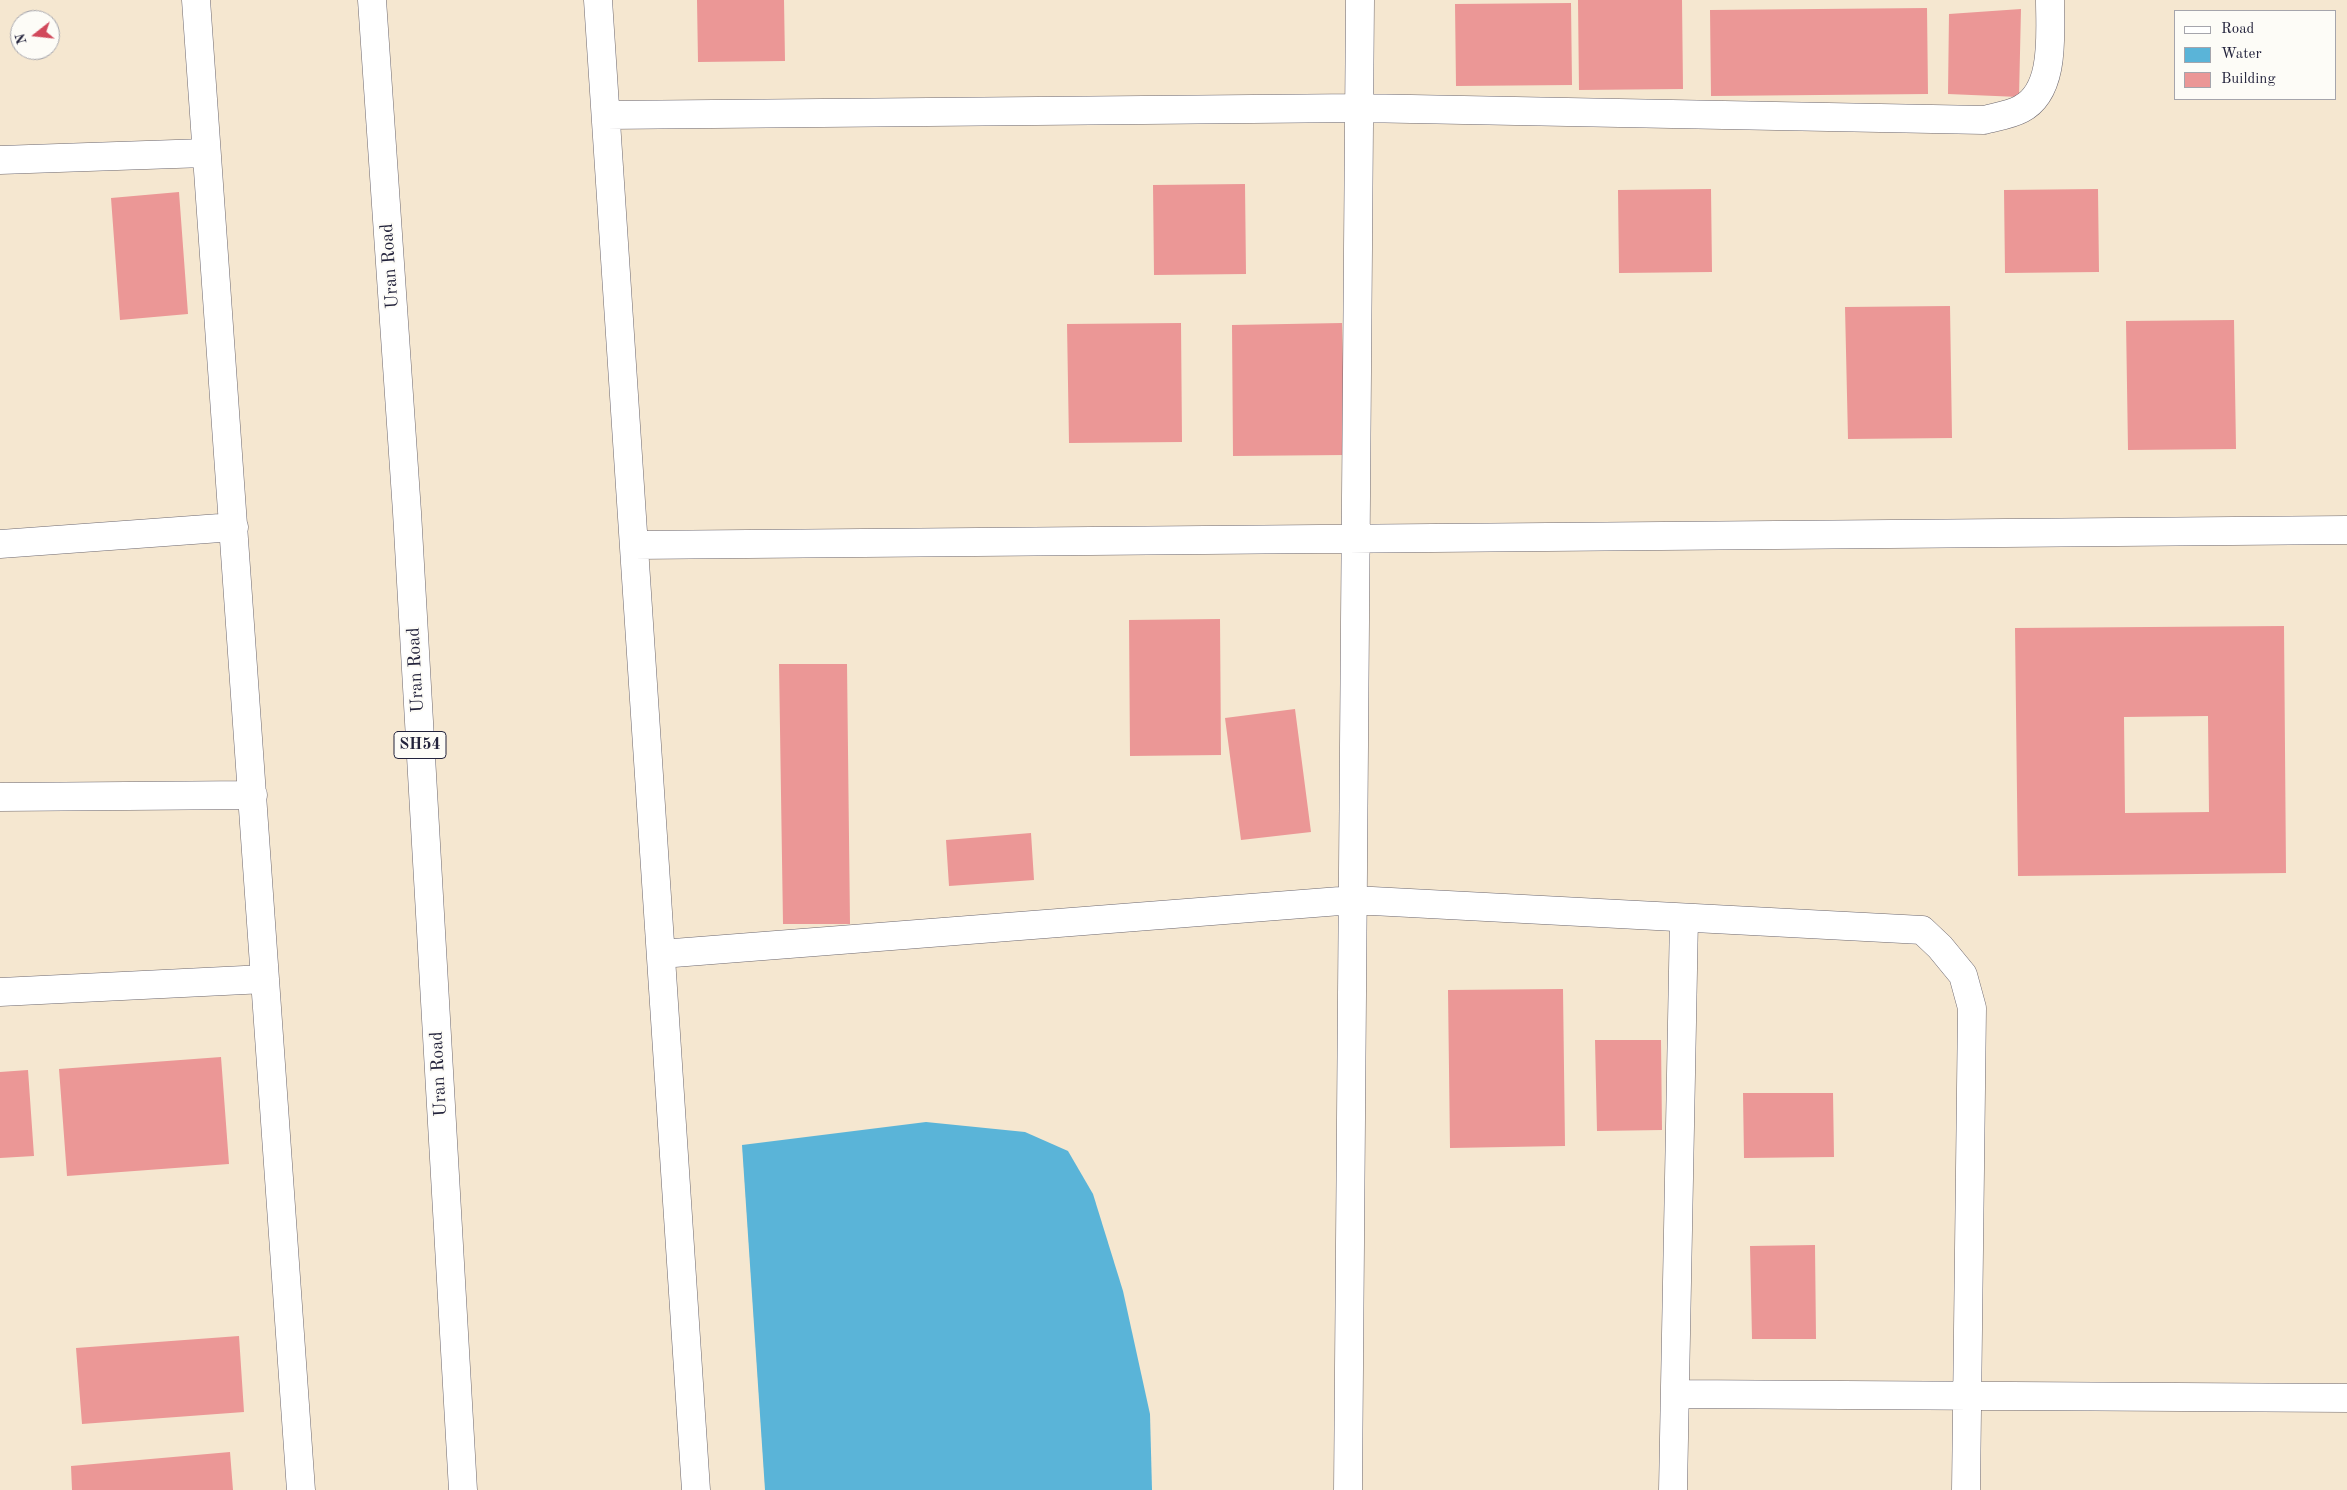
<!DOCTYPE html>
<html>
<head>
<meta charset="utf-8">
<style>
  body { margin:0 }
  #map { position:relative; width:2347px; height:1490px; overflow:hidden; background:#f5e7d0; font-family:"Old Standard TT",serif }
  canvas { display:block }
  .legend { position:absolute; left:2174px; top:10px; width:162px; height:90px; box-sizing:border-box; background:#fdfcf7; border:1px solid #a5a5ac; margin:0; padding:6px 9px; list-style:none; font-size:15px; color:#22223b }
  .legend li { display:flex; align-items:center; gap:10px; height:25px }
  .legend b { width:25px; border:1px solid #a5a5ac }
  .north { position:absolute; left:10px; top:10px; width:50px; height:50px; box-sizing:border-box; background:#fdfcf7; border:1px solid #a5a5ac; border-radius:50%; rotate:254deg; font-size:14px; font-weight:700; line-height:20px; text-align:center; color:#22223b }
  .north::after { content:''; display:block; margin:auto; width:18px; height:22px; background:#d1495b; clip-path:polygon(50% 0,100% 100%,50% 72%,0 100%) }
</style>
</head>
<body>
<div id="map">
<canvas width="2347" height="1490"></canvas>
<ul class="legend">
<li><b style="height:6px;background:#fff"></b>Road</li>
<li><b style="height:14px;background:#5ab4d8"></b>Water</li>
<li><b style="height:14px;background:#eb9796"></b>Building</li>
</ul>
<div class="north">N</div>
</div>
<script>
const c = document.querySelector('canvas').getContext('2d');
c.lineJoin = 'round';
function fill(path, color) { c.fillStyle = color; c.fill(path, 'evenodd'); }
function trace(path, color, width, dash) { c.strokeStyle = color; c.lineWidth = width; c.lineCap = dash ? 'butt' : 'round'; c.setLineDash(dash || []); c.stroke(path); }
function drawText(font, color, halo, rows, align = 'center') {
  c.font = font + ' "Old Standard TT",serif'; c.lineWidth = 4; c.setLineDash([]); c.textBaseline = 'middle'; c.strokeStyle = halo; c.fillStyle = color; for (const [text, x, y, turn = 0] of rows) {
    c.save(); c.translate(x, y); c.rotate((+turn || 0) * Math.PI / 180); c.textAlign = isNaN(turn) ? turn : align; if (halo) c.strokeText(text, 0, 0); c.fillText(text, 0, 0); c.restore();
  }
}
fill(new Path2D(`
  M926,1122L1025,1132L1068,1151L1093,1194L1123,1291L1150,1414L1152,1490H765L742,1145Z`), '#5ab4d8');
fill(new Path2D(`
  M697,0H784L785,61L698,62Z
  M1578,0H1682L1683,89L1579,90Z
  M1571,3L1572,85L1456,86L1455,4Z
  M1927,8L1928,94L1711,96L1710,10Z
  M2021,9L2019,97L1948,94L1949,14Z
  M1245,184L1246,274L1154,275L1153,185Z
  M1711,189L1712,272L1619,273L1618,190Z
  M2098,189L2099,272L2005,273L2004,190Z
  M179,192L188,314L120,320L111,198Z
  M1950,306L1952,438L1848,439L1845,307Z
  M2234,320L2236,449L2128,450L2126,321Z
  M1181,323L1182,442L1069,443L1067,324Z
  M1342,323L1345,455L1233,456L1232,325Z
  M1220,619L1221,755L1130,756L1129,620Z
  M2284,626L2286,873L2018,876L2015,628ZM2208,716L2209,812L2125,813L2124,717Z
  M779,664H847L850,924H783Z
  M1295,709L1311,832L1241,840L1225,718Z
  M1031,833L1034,880L949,886L946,840Z
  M1563,989L1565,1146L1450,1148L1448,990Z
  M1595,1040H1661L1662,1130L1597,1131Z
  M221,1057L229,1164L67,1176L59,1069Z
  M28,1070L34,1156L0,1158V1072Z
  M1743,1093H1833L1834,1157L1744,1158Z
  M1815,1245L1816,1339H1752L1750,1246Z
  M239,1336L244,1412L82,1424L76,1348Z
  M230,1452L233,1490H72L71,1466Z`), '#eb9796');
const minor = new Path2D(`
  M196,0L301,1490
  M598,0L696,1490
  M606,115L1359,108L1984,120C1995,117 2010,115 2021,109C2056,91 2050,33 2050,0
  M0,160L205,153
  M0,544L234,527
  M634,545L2347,530
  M0,797L253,795
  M661,954L1353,900L1922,930L1940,947L1963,975L1972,1008L1966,1490
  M0,992L265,979
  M1675,1394L2347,1398
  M1348,1490L1360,0
  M1673,1490L1684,918`);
const primary = new Path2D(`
  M372,0L407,512L463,1490`);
trace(minor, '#6c676f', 29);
trace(primary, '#6c676f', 29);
trace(minor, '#fff', 28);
trace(primary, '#fff', 28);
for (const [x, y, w] of [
  [420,745,52]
]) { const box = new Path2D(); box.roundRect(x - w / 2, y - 13.5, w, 27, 4); c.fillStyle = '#fdfcf7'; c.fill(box); trace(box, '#22223b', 1); }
drawText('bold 16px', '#22223b', null, [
  ["SH54",420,745]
]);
drawText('18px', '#22223b', '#fdfcf7', [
  ["Uran Road",390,266,-94],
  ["Uran Road",416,670,-93],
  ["Uran Road",439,1074,-93]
]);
</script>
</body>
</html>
